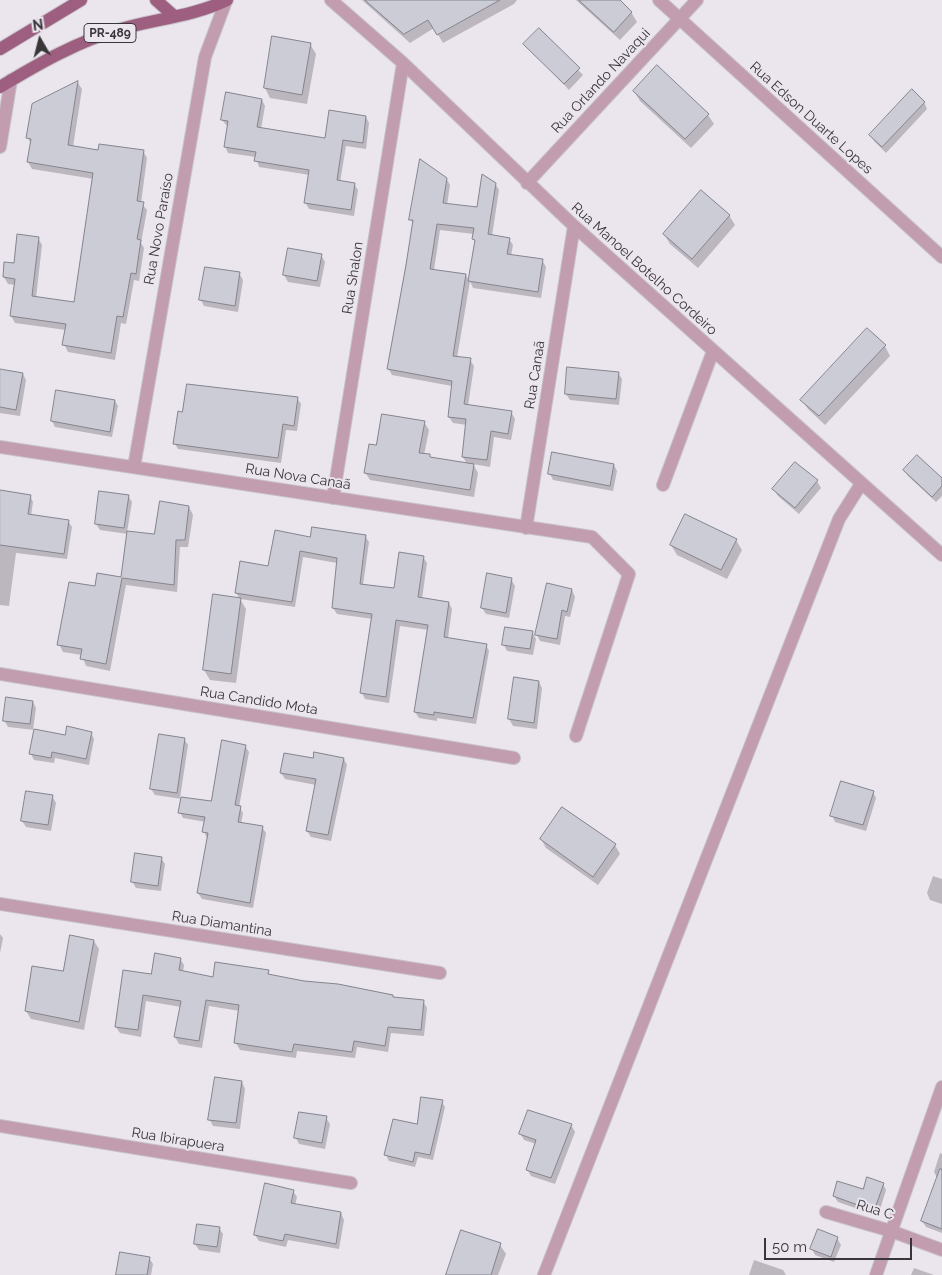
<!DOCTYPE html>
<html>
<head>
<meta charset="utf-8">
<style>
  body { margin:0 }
  #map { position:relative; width:942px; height:1275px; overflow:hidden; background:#ebe5ee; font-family:Raleway,sans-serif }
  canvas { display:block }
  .north { position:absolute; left:15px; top:15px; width:50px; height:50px; -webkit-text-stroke:4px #ebe5ee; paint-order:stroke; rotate:352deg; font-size:14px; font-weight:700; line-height:20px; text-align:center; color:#39363a }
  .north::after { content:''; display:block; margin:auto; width:18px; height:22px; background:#39363a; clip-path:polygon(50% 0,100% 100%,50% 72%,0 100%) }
  .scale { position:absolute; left:764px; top:1238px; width:148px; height:22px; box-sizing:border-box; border:2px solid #39363a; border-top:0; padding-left:6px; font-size:15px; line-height:18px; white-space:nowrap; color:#39363a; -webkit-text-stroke:4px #ebe5ee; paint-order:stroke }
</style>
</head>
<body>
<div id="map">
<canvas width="942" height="1275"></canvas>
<div class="north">N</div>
<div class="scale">50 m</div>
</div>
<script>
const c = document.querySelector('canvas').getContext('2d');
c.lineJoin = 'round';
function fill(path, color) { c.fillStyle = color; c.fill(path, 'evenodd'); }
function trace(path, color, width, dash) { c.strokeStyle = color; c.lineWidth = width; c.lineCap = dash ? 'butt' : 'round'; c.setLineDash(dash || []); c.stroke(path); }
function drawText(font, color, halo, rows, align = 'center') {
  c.font = font + ' Raleway,sans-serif'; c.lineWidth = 4; c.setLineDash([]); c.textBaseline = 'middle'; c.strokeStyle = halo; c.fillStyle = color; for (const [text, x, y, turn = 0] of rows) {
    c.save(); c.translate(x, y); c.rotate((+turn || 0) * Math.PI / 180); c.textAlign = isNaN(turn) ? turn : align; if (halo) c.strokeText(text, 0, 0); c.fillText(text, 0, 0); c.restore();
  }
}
fill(new Path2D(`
  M362,0H517L514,4L443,43L434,28L410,43Z
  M576,0H618L631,12L637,22L620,40Z
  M539,30L583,75L569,90L525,44Z
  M310,44L316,54L307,104L270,98L265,88Z
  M78,83L82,89L73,147L99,152L143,151L147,158L141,203L147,210L141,243L144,248L139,281L134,280L126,324L121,323L115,360L68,352L64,344L66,330L15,323L11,316L16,285L8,284L4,277L38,238L42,245L36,298L75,303L94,179L32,169L28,162L31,144L28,138L33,105Z
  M634,91L708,115L714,124L691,148L640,101Z
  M262,100L265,106L261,129L326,139L366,117L369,123L366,149L346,146L340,182L354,184L358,190L354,216L309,209L305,202L310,175L259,167L256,157L228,153L225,146L228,127L222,120Z
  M924,102L927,109L886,153L874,141L871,135Z
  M446,178L450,185L447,205L478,209L495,183L499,190L492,236L509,239L513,245L511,256L542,260L546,267L541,298L473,288L470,281L457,358L470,360L474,366L468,406L511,412L515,419L511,440L494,437L490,467L473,464L478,473L474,497L370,480L365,472L377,447L424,422L429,430L424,455L429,456L431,459L467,464L463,457L467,425L453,423L449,417L452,386L392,375L388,368L413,224L411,220ZM440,230L474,234L475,243L469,281L466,275L434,270Z
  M729,215L735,225L698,268L670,244L664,234Z
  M321,255L325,262L320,287L288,282L284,275Z
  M239,273L243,280L238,312L204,306L201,300Z
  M885,346L890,356L825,425L808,409L802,400Z
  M0,370L23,374L26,380L20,416L0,413Z
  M618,373L622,379L619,405L570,400L566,394Z
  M57,391L115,401L118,406L112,437L55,427L52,421Z
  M297,398L301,404L297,431L286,430L281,463L178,449L175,444Z
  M614,465L617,471L613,491L553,480L550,474Z
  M904,470L942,480V496L936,502L908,476Z
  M817,481L821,488L799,514L778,496L774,490Z
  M0,492L30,496L33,502L31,516L68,521L72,527L67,559L16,553L9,606L0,605Z
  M100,492L128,496L132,502L127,532L155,535L189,507L193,515L188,547H180L177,592L126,585L110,671L86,666L82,655L63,652L59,644L96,587L98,574L123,579L128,534L100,530L96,524Z
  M365,536L369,542L363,585L395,589L423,557L427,563L422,599L449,603L452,609L448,638L486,645L489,651L476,724L437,718V721L419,718L415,712L429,630L400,626L389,703L365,699L362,693L373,619L337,614L333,608L337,563L303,557L295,607L240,599L246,609L236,683L210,680L204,670L240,599L236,593L311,539Z
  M736,540L742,550L727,579L677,555L671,545Z
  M511,579L515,586L509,618L486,614L482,608Z
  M572,590L575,597L570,617L565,616L560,645L540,641L537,635Z
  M532,632L536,639L533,655L507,651L504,645Z
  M515,679L539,682L542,688L537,729L513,726L509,719Z
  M33,702L36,708L33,730L66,736L91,733L94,739L89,765L55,758L54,763L34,760L31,754L35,730L8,727L4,720Z
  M184,739L188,745L180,798L212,803L245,746L249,752L239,807L243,813L241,824L262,827L266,833L253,908L202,899L198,893L207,838L204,832L206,822L183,818L180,812L182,799L155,795L151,789Z
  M314,759H344L347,765L331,841L311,837L307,831L316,785L285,779L281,773Z
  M873,792L876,798L866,831L835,822L832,815Z
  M52,796L56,803L51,831L26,827L22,821Z
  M541,839L615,845L620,854L598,885L546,848Z
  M161,858L165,864L161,891L136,888L132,881Z
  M933,876L942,879V904L930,900L927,893Z
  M0,934L3,938L0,953Z
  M94,941L99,949L84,1030L31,1019L26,1011Z
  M180,959L184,965L183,972L214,978L268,971L270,976L393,996L394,998L423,1001L427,1008L424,1036L391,1033L388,1052L357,1047L355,1058L297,1051L296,1058L240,1050L236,1043L240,1011L209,1006L202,1048L179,1044L175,1037L181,1007L146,1001L141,1037L120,1033L116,1027L152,976Z
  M242,1082L245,1089L240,1129L213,1126L210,1120Z
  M442,1102L445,1107L433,1160L418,1157L415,1167L389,1161L386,1155Z
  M326,1118L330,1124L325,1149L299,1144L296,1138Z
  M571,1125L575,1132L555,1184L531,1176L527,1169L536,1144L524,1140L520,1133Z
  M940,1153L942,1154V1233L926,1227L922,1221L938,1179L934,1172Z
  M883,1184L886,1190L878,1216L838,1202L834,1196L864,1190Z
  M293,1191L297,1197L295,1205L341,1213L344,1220L339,1249L288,1240L286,1247L259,1241L255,1235Z
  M219,1228L223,1234L220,1253L199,1250L195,1244Z
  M837,1238L841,1245L834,1262L815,1255L812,1249Z
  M500,1245L506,1254L498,1275H448Z
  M149,1258L153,1264L151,1275H118Z
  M754,1260L783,1270L786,1275H749Z
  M914,1268L934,1275H911Z`), '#0003');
const building = new Path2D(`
  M365,0H500L437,35L428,20L404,34Z
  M579,0H620L632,12L614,32Z
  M539,28L580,68L564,84L523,44Z
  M272,36L311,43L302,95L264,88Z
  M657,65L709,114L685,139L633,91Z
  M78,81L68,145L98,150L99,144L144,150L137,201L144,202L137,239L141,240L136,274L131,273L123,317L117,316L111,353L62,345L66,324L10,316L15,279L3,277L4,262L14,263L17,234L39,237L32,296L74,302L93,173L27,162L31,139L26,138L32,104Z
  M912,89L925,102L882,147L869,135Z
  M226,92L262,99L257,127L325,138L329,110L366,116L363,143L343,140L337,180L355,183L351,210L304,203L309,170L254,161L256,152L224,147L228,121L221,120Z
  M420,159L447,178L443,203L477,207L482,174L496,183L488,234L510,238L507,254L543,259L538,292L468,281L475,240L472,239L474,228L437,224L430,269L466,274L453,356L471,358L464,404L512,411L508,434L491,431L487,460L462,457L466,419L448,417L452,381L387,369L406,265L413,220H409Z
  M701,190L730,215L692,259L663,234Z
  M288,248L322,254L317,281L283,275Z
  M205,267L240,272L235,306L199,300Z
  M867,328L886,345L819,416L800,400Z
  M567,367L619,372L616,399L565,394Z
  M0,369L23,373L16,410L0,407Z
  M187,384L298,397L294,426L283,424L278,458L173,444L178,411L182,412Z
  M56,390L115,400L110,432L51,421Z
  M382,414L425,421L419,453L430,454V457L474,464L470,490L364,473L369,444L376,445Z
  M552,452L614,464L610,486L548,474Z
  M917,455L942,478V486L932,497L903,470Z
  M795,462L818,480L795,508L772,489Z
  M0,490L31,495L28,514L69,520L64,554L0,545Z
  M99,491L129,495L124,528L95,524Z
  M160,501L189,506L185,540H176L174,585L122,578L106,664L80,659L82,649L57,645L69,582L95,586L97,573L121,577L127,531L154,534Z
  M685,514L737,539L721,570L670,545Z
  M312,527L366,535L360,584L394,588L399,552L424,556L418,597L449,602L444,637L487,644L473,718L434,712V715L414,712L428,625L396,620L386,697L360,693L372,614L332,608L337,558L300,551L292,602L235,593L240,561L268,566L275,530L310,537Z
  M487,573L512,578L506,613L481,608Z
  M547,583L572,589L567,612L562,610L557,639L535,635Z
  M213,594L241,598L231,674L203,670Z
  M505,627L533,631L530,649L502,645Z
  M514,677L539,681L534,723L508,719Z
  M6,697L33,701L30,724L3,721Z
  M67,726L92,732L86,759L52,752L51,758L29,754L34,729L65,735Z
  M159,734L185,738L177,793L150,789Z
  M222,740L246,745L235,805L241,806L238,822L263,826L250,903L197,893L208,833L202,832L205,817L178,813L181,797L211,801Z
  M314,752L344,758L328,835L306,831L316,779L280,773L284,753L313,758Z
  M841,781L874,791L863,825L830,816Z
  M26,791L53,795L48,825L21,821Z
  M562,807L616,844L593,877L540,839Z
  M135,853L162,857L158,886L131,882Z
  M70,935L94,940L79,1022L25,1011L32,966L63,971Z
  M155,953L181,958L179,970L213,977L215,962L269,970L268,974L304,981L338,984L393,995V997L424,1000L421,1030L388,1027L385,1046L354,1041L352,1052L294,1044L292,1052L234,1043L239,1005L206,1000L199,1041L174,1037L181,1001L143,995L138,1030L115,1027L123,970L151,974Z
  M215,1077L242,1081L236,1123L208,1120Z
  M421,1097L443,1100L430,1155L415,1152L413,1162L384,1155L393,1119L417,1124Z
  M528,1110L572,1124L551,1178L526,1170L536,1140L519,1134Z
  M299,1112L327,1116L322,1143L294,1138Z
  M940,1169H942V1229L921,1221Z
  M867,1177L884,1183L874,1211L833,1196L837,1181L863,1189Z
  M265,1183L294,1190L291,1203L341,1212L336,1244L285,1234L283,1241L254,1235Z
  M197,1224L220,1227L217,1247L194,1244Z
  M818,1229L838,1237L831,1257L810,1249Z
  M461,1230L501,1243L491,1275H446Z
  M120,1252L150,1257L147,1275H116Z`);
fill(building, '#cbccd6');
trace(building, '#83848d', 1);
const minor = new Path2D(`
  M331,0L403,63L574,226L942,555
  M659,0L942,257
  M0,147L11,80
  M527,183L697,0
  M0,447L592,537L629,574L576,736
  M134,467L205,57L226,1
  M663,485L713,351
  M333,498L403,63
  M526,528L574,226
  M0,674L514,758
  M0,904L440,973
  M0,1126L351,1183
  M826,1212L891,1231L942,1250
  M544,1275L839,519L861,484
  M876,1275L942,1087`);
const major = new Path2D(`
  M156,0L174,16
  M0,49L81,0
  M0,87C38,64 78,41 121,29C156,19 194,16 227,0`);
trace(minor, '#c7c2ca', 14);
trace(major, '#c7c2ca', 14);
trace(minor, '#c29daf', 12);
trace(major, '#9e5e80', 12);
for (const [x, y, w] of [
  [110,33,52]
]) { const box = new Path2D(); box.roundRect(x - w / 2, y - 9.5, w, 19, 4); c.fillStyle = '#ebe5ee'; c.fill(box); trace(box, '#39363a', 1); }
drawText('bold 12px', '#39363a', null, [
  ["PR-489",110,33]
]);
drawText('14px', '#39363a', '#ebe5ee', [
  ["Rua Orlando Navaqui",601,81,-47],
  ["Rua Edson Duarte Lopes",811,118,42],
  ["Rua Novo Paraíso",159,229,-80],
  ["Rua Manoel Botelho Cordeiro",644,269,42],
  ["Rua Shalon",353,278,-81],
  ["Rua Canaã",535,375,-81],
  ["Rua Nova Canaã",298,477,9],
  ["Rua Candido Mota",259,701,9],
  ["Rua Diamantina",222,924,9],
  ["Rua Ibirapuera",178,1140,9],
  ["Rua C",875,1210,17]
]);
</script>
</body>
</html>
